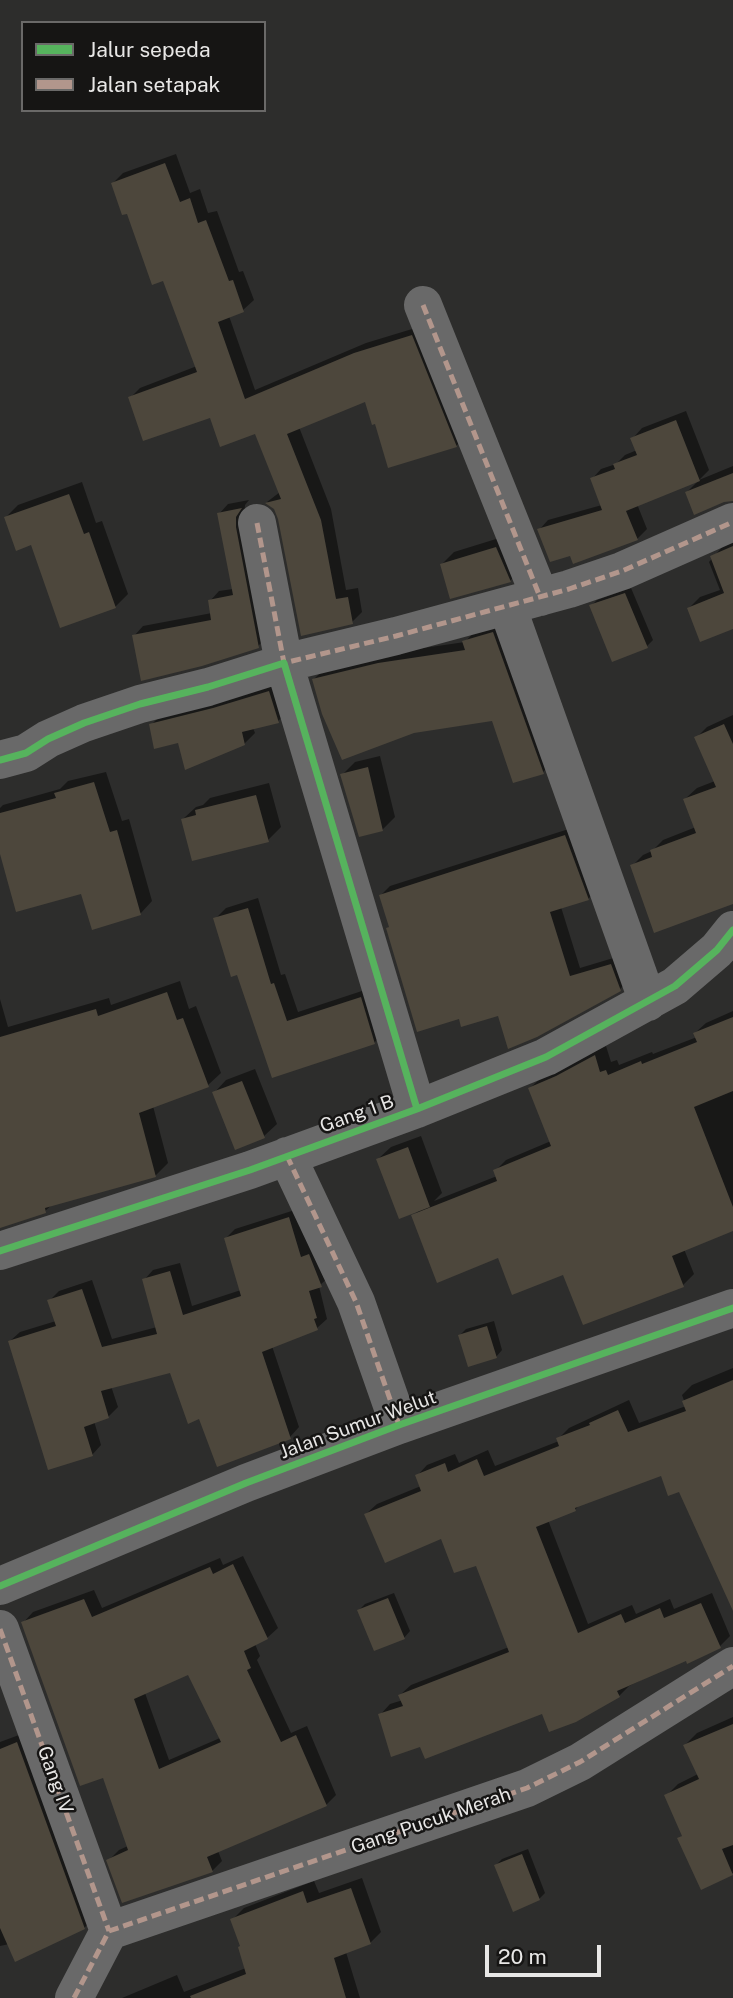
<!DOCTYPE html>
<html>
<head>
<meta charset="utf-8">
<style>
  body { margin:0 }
  #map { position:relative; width:733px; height:1998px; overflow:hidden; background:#2d2d2c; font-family:"Public Sans",sans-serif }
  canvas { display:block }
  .legend { position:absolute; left:21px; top:21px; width:245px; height:91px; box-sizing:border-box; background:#161514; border:2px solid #6a6968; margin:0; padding:9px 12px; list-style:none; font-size:21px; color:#e8e7e6 }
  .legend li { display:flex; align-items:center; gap:14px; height:35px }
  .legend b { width:35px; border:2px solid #6a6968 }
  .scale { position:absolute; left:485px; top:1945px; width:116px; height:32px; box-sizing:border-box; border:4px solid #e8e7e6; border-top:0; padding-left:9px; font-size:21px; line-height:24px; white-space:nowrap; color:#e8e7e6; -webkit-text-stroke:5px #161514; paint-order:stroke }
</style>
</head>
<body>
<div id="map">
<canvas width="733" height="1998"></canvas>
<ul class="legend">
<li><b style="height:9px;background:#56b35d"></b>Jalur sepeda</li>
<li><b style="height:9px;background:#b2968c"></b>Jalan setapak</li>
</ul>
<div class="scale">20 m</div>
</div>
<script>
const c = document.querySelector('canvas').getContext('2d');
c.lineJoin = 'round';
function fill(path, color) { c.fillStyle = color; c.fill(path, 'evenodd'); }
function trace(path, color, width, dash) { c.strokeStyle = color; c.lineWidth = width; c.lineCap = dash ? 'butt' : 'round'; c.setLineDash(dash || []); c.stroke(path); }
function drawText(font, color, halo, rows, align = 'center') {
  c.font = font + ' "Public Sans",sans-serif'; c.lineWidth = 5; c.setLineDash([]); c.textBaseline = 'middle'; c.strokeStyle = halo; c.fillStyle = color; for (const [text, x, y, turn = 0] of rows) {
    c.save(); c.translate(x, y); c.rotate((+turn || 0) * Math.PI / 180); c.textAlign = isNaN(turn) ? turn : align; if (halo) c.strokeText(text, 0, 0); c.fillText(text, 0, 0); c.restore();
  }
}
fill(new Path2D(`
  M176,154L190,193L200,189L208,213L217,211L239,272L243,271L254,300L243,310L229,316L255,390L366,343L422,326L466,436L456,446L376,421L367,400L299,427L331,509L346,590L358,588L362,612L352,622L275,508L267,502L280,492L256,432L211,416L130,398L140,388L197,366L164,278L113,183L123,173Z
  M686,411L709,470L699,480L637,504L647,529L637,539L571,554L539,530L548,520L602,505L592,479L601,469L616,464L625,455L637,450L633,438L642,428Z
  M733,466V500L687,492L699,480Z
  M82,482L96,523L102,521L128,594L115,607L32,543L6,517L18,505Z
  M249,500L245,505L244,517L267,637L258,646L134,636L143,626L212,613L210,601L219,591L233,589L219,514L228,504Z
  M509,535L522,568L510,581L442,564L454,552Z
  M733,541V627L689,608L700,597L720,590L709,562L723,546Z
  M631,588L653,640L647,646L591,606L597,600Z
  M503,623L553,762L543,772L494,719L314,679L324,669L389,653L465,642L475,631Z
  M280,681L289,711L278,721L253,728L255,733L244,744L179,741L151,725L162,714Z
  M733,715V900L632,866L643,855L652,851L663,840L696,827L685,799L697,788L715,781L696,738L707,727Z
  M380,756L395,817L382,830L342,775L355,762Z
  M106,772L122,821L129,819L152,901L141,913L93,928L83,892L0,847V808L3,805L60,789L68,781Z
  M269,783L281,827L268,840L183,819L196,807L203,805L210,798Z
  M575,827L597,890L588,899L561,907L580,968L620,956L629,980L620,989L500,1014L460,1017L388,928L390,926L381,895L390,886Z
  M258,898L281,975L285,974L298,1012L371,988L384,1032L374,1043L273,1076L239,973L215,919L226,908Z
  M180,981L189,1009L196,1006L221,1073L208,1085L153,1106L168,1163L156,1175L53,1204L45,1211L0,1217V999L8,1027L109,998L111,1005Z
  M733,1011V1229L684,1249L694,1274L683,1285L584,1323L564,1273L499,1256L413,1216L420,1209L378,1159L391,1147L421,1136L442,1193L434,1201L497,1176L495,1171L506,1160L551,1141L530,1088L541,1078L606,1046L611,1062L617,1060L619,1065L652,1052L653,1054L697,1037L695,1033L706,1023Z
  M255,1069L277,1124L264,1136L214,1093L226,1080Z
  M298,1209L330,1276L319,1286L327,1319L317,1328L272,1346L299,1427L290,1437L200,1417L171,1371L111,1386L118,1407L108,1417L94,1421L101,1445L92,1455L10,1341L20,1332L56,1321L49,1301L59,1291L92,1280L112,1339L157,1327L144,1280L153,1270L180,1263L192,1306L241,1290L225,1239L235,1229Z
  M494,1321L502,1350L496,1357L460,1335L466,1329Z
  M733,1368V1571L680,1490L662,1474L580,1504L575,1510L548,1520L588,1624L632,1605L636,1614L670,1599L674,1609L712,1593L730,1636L720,1646L687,1658L629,1686L619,1696L543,1712L421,1745L380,1715L390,1704L403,1700L400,1695L411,1685L509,1647L477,1564L442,1536L366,1514L377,1504L421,1486L417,1476L427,1465L455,1454L459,1463L488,1450L495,1466L559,1441L558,1439L569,1428L629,1400L639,1423L686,1406L682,1395L692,1385Z
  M243,1556L278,1628L267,1638L255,1644L260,1656L257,1660L291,1733L307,1726L336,1795L326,1805L218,1851L222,1861L212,1871L109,1860L119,1850L128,1846L104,1775L23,1623L33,1612L94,1590L102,1608L220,1558L223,1565ZM188,1672L220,1738L169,1760L145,1693Z
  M394,1593L410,1631L404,1638L359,1610L365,1604Z
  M733,1717V1873L702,1887L679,1839L683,1835L666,1796L678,1784L698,1774L685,1745L697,1733Z
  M30,1731L96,1916L84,1928L0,1946V1742Z
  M528,1849L545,1893L539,1899L496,1865L502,1859Z
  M362,1878L381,1932L370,1943L346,1952L360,1998H122L177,1975L184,1992L246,1968L242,1945L233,1919L244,1908L314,1881L319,1893Z`), '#0007');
fill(new Path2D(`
  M165,163L180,202L190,198L198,223L206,220L229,281L233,280L244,312L218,322L245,399L354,353L412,335L457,447L388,468L375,424L372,425L365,402L287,434L321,520L336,599L348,597L353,624L301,636L278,519L274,509L265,503L281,499L255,434L220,447L210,418L143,441L128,397L197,372L163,281L152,285L127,214L122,215L111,183Z
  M676,420L700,481L626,511L638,540L573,564L570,556L550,562L537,529L602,510L590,478L615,469L613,464L637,455L630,438Z
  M733,473V501L724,502L694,515L685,492Z
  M69,494L84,534L89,532L116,608L60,628L31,545L16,551L4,517Z
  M242,508L236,517V527L259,648L202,666L141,681L132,635L211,620L208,600L233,595L217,513Z
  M733,546V629L700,642L687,608L724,593L710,556Z
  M496,547L511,582L450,599L440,564Z
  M625,593L648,648L612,662L589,605Z
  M493,632L544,774L513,783L492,721L414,733L342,760L322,714L312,679L378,663L465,650L462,641Z
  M269,691L279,723L242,732L245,745L185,770L178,743L154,749L149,724L213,708Z
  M724,724L733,744V904L654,933L630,865L652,857L650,850L696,833L683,799L716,787L694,737Z
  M368,767L383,831L359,837L340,774Z
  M94,782L110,832L117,830L141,915L92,930L81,894L16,912L0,854V813L56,798L54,793Z
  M256,795L269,842L192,861L181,819L196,815L195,810Z
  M565,835L589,900L550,912L570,976L611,964L621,991L537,1037L508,1049L498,1016L461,1027L459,1019L417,1032L386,928L389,927L379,895Z
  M248,908L271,984L274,983L287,1021L361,997L375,1044L272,1078L237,975L231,977L213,918Z
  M167,992L177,1020L183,1018L209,1087L139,1113L156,1177L45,1208L46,1213L0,1228V1037L96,1009L98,1016Z
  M733,1017V1091L694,1107L733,1207V1231L672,1256L684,1287L583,1325L563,1275L512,1295L498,1258L437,1283L411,1215L497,1181L493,1170L551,1146L528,1088L556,1076L595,1055L600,1072L606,1070L608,1075L641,1061L642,1064L697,1042L693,1033Z
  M242,1081L265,1138L235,1150L212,1092Z
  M408,1147L430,1207L399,1219L376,1159Z
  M289,1217L301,1257L309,1254L322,1287L309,1291L317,1318L314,1319L318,1330L262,1352L291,1439L217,1467L199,1419L188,1424L170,1373L101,1391L109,1418L84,1427L93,1456L48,1470L8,1341L56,1326L47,1300L82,1289L102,1347L157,1334L142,1279L170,1271L183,1315L241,1296L224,1238Z
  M487,1326L497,1358L468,1367L458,1335Z
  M733,1380V1611L679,1492L668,1496L661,1476L575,1508L576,1511L536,1527L578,1633L621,1614L625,1623L660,1608L664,1618L701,1603L721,1648L687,1664L686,1661L617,1691L620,1697L576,1722L549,1732L542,1714L425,1759L420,1747L391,1757L378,1714L403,1706L398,1695L509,1652L476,1566L454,1573L441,1539L385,1563L364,1514L421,1491L415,1475L445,1463L448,1472L477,1459L484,1476L559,1446L556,1438L590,1425L589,1423L618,1410L628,1432L686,1411L682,1401Z
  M233,1564L268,1639L244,1651L251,1668L247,1670L281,1742L296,1735L327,1806L207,1857L213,1872L122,1903L106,1860L128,1850L103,1778L80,1786L21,1622L84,1599L92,1617L210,1567L213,1574ZM188,1675L221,1742L159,1769L134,1699Z
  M388,1598L405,1639L374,1651L357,1610Z
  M733,1724V1845L722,1849L733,1875L701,1890L677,1838L682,1836L664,1795L699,1779L683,1745Z
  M17,1742L85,1929L15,1962L0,1928V1749Z
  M522,1854L540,1900L513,1912L494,1865Z
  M351,1888L371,1944L334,1958L346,1998H191L190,1996L246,1974L238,1947L240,1946L230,1919L303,1891L307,1903Z`), '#4d473c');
trace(new Path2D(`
  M423,305L540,597
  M257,523L284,663L396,636L569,589L622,571L733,522
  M507,606L648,1002
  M0,760L26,753L48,739L84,723L140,704L208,687L284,663L417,1109
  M287,1156L356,1302L399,1425
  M0,1251L250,1170L417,1109L546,1057L675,986L717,950L733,930
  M0,1586L246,1483L399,1425L733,1308
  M0,1629L109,1931
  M109,1931L527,1788L580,1762L733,1666
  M74,1998L109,1931`), '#696969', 38);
trace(new Path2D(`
  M423,305L540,597
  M257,523L284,663L396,636L569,589L622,571L733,522
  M287,1156L356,1302L399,1425
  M0,1629L109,1931
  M109,1931L527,1788L580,1762L733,1666
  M74,1998L109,1931`), '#b2968c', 5, [10, 5]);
trace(new Path2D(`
  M0,760L26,753L48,739L84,723L140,704L208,687L284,663L417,1109
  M0,1251L250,1170L417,1109L546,1057L675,986L717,950L733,930
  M0,1586L246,1483L399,1425L733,1308`), '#56b35d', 7);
drawText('19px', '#e8e7e6', '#161514', [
  ["Gang 1 B",357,1114,-20],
  ["Jalan Sumur Welut",358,1425,-20],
  ["Gang IV",55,1780,70],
  ["Gang Pucuk Merah",431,1821,-19]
]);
</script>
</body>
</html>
